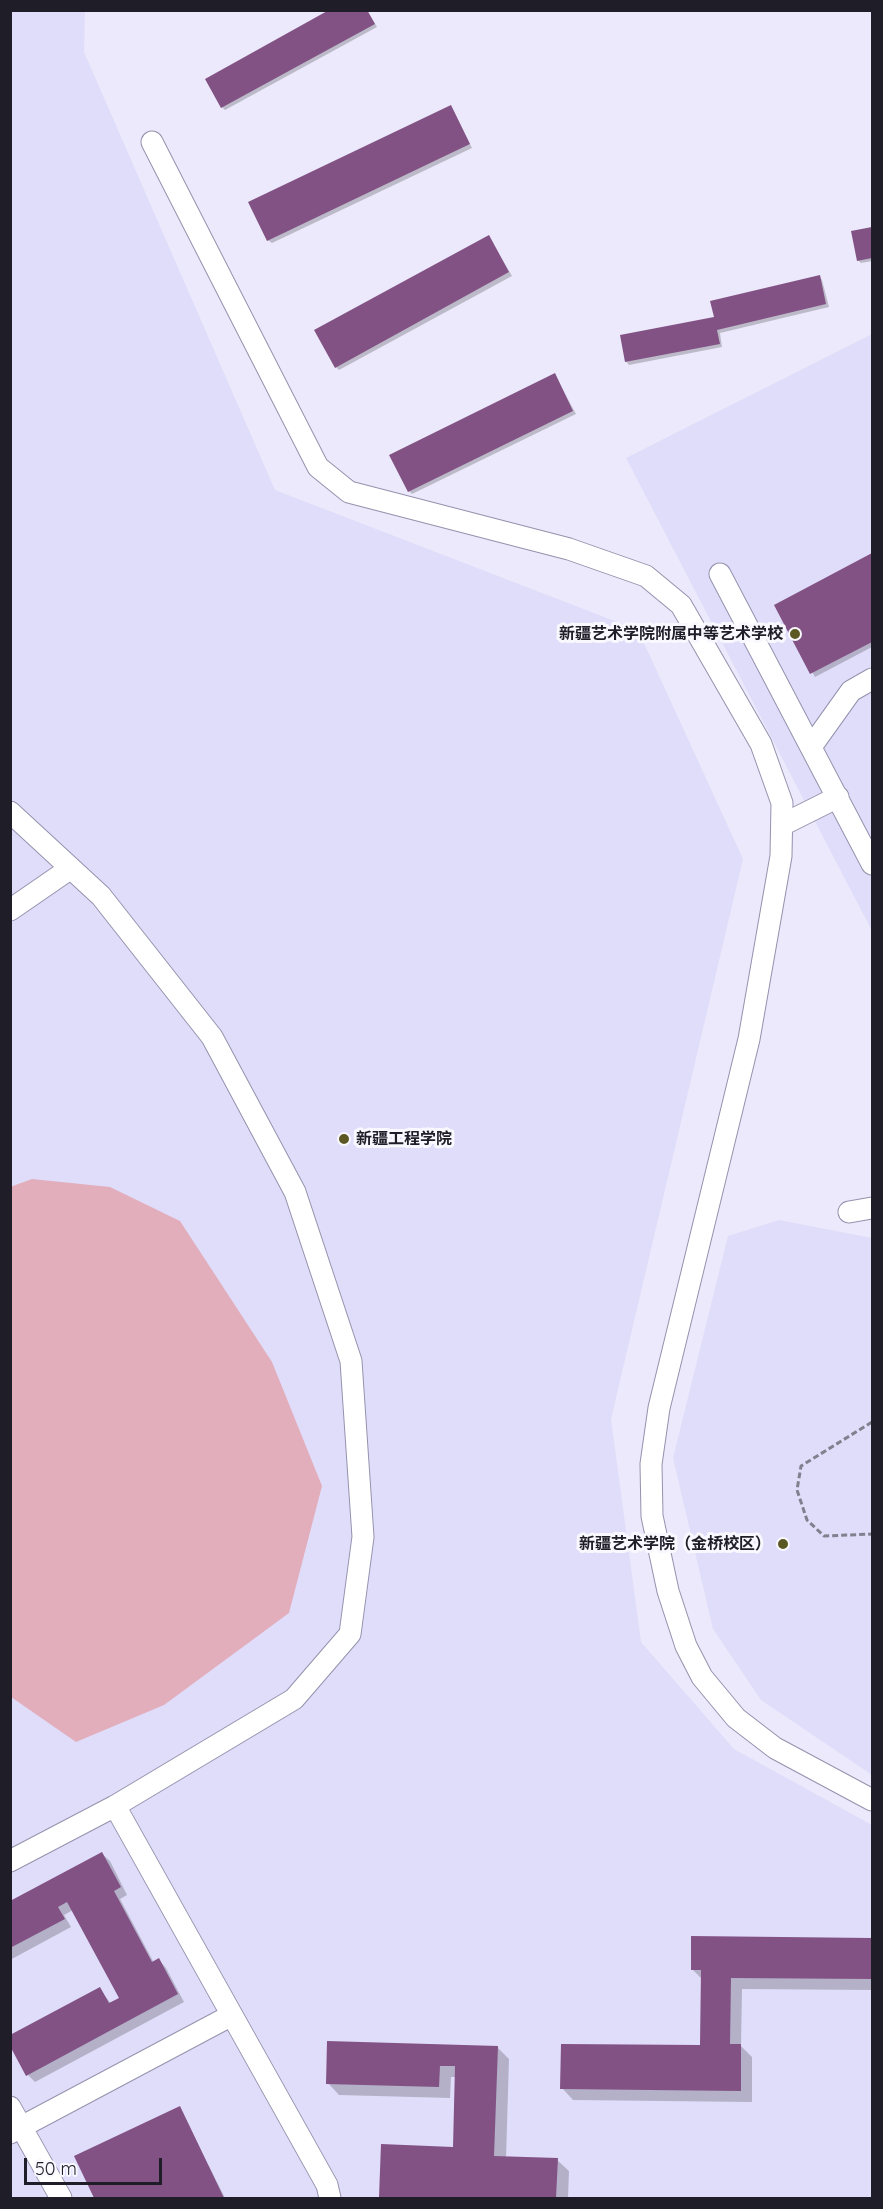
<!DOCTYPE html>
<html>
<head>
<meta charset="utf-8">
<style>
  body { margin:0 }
  #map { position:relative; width:883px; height:2209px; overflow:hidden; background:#ebe9fb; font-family:Quicksand,sans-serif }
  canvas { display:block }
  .frame { position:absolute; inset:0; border:12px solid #1f1d28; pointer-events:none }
  .scale { position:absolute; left:24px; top:2158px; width:138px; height:27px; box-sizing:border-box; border:3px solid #1f1d28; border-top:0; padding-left:8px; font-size:18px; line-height:21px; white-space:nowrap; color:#1f1d28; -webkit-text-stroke:4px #f8f8fe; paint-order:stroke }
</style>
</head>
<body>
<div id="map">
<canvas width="883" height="2209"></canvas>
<div class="frame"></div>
<div class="scale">50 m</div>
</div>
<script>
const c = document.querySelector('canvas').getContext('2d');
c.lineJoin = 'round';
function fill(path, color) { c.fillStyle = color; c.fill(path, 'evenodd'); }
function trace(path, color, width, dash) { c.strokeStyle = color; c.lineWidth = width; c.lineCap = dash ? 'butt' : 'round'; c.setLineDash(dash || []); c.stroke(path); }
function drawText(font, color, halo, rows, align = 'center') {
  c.font = font + ' Quicksand,"Noto Sans SC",sans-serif'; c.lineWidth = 6; c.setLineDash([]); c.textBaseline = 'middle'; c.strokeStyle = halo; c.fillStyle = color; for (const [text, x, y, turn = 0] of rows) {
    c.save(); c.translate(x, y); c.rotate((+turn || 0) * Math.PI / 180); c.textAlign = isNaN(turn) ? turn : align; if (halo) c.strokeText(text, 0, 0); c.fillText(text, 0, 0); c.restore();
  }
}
fill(new Path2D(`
  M85,10L84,52L275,490L638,630L743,859L611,1419L641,1642L734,1749L872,1825V2198H11L10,11Z
  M872,334V931L626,458Z
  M779,1220L872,1238V1775L761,1700L713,1629L673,1458L728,1236Z`), '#e0ddfa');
fill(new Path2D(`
  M32,1179L110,1187L180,1221L272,1362L322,1486L289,1613L164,1705L76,1742L11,1697L10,1187Z`), '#e2aebc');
fill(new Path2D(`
  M333,10H367L377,27L225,110L222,107Z
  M451,107L472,148L272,243L268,240Z
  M872,228V261L861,263L858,260L852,232Z
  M489,237L512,276L339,370L336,367Z
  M819,276L822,280L829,307L720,333L722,347L629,365L626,361L716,318Z
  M555,375L576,414L412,494L409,491Z
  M872,555V647L815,677L776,605Z
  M102,1854L110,1861L127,1895L120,1899L154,1963L159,1960L166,1968L184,2002L35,2082L28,2075L100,1989L111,2004L121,1999L73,1910L64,1915L71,1927L10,1960V1903Z
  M693,1938L872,1939V1990L742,1989L741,2046L752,2057V2102L573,2100L562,2088L701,2047L702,1979L692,1969Z
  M497,2047L509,2059L506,2158L557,2160L569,2171L568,2198H382L380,2197L454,2148L456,2077H451L450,2098L339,2095L328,2083Z
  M179,2107L225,2198H96L76,2157Z`), '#0003');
fill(new Path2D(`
  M329,10H367L375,24L221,108L205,79Z
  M451,105L470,144L267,241L248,202Z
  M872,227V258L857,261L851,231Z
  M489,235L509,272L335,368L314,330Z
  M820,275L826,304L717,330L720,344L625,362L620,335L714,317L710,301Z
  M555,373L573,411L408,492L389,455Z
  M872,553V642L810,674L774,605Z
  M102,1852L121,1887L114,1891L152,1962L159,1958L178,1994L26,2076L10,2046V2035L100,1987L109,2003L119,1998L67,1902L58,1907L65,1919L10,1948V1901Z
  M691,1936L872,1938V1979L731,1978L730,2044H741V2091L560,2089L561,2044L700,2045L701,1970H691Z
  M327,2041L498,2046L494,2156L558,2158L556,2198L379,2197L381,2144L453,2147L455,2066H440L439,2087L326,2084Z
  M180,2106L224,2198H94L74,2156Z`), '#825284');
const minor = new Path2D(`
  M152,142L318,467L349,492L569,549L646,576L681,605L761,744L782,803L781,856L749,1039L659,1408L651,1464L652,1516L668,1591L686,1646L702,1677L736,1718L775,1748L872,1800
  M720,574L872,864
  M811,747L851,691L872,679
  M10,812L101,896L212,1037L295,1192L351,1361L363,1537L350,1634L294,1699L115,1806L10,1861
  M782,825L838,797
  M10,910L71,868
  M849,1212L872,1208
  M115,1806L327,2185L330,2198
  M10,2107L61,2198
  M10,2133L232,2015`);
trace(minor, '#9592ad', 23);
trace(new Path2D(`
  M872,1422L801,1466L797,1490L807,1520L824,1536L872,1534`), '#82808e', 3, [6, 3]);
trace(minor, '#fff', 21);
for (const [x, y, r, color] of [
  [795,634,6,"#5c5824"],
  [344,1139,6,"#5c5824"],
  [783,1544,6,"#5c5824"]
]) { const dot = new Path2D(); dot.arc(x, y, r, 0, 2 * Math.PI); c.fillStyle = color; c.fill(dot); trace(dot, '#f8f8fe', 2); }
drawText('bold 16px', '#1f1d28', '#f8f8fe', [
  ["新疆艺术学院附属中等艺术学校",783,634],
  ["新疆工程学院",356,1139,"left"],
  ["新疆艺术学院（金桥校区）",771,1544]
], 'right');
</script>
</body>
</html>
